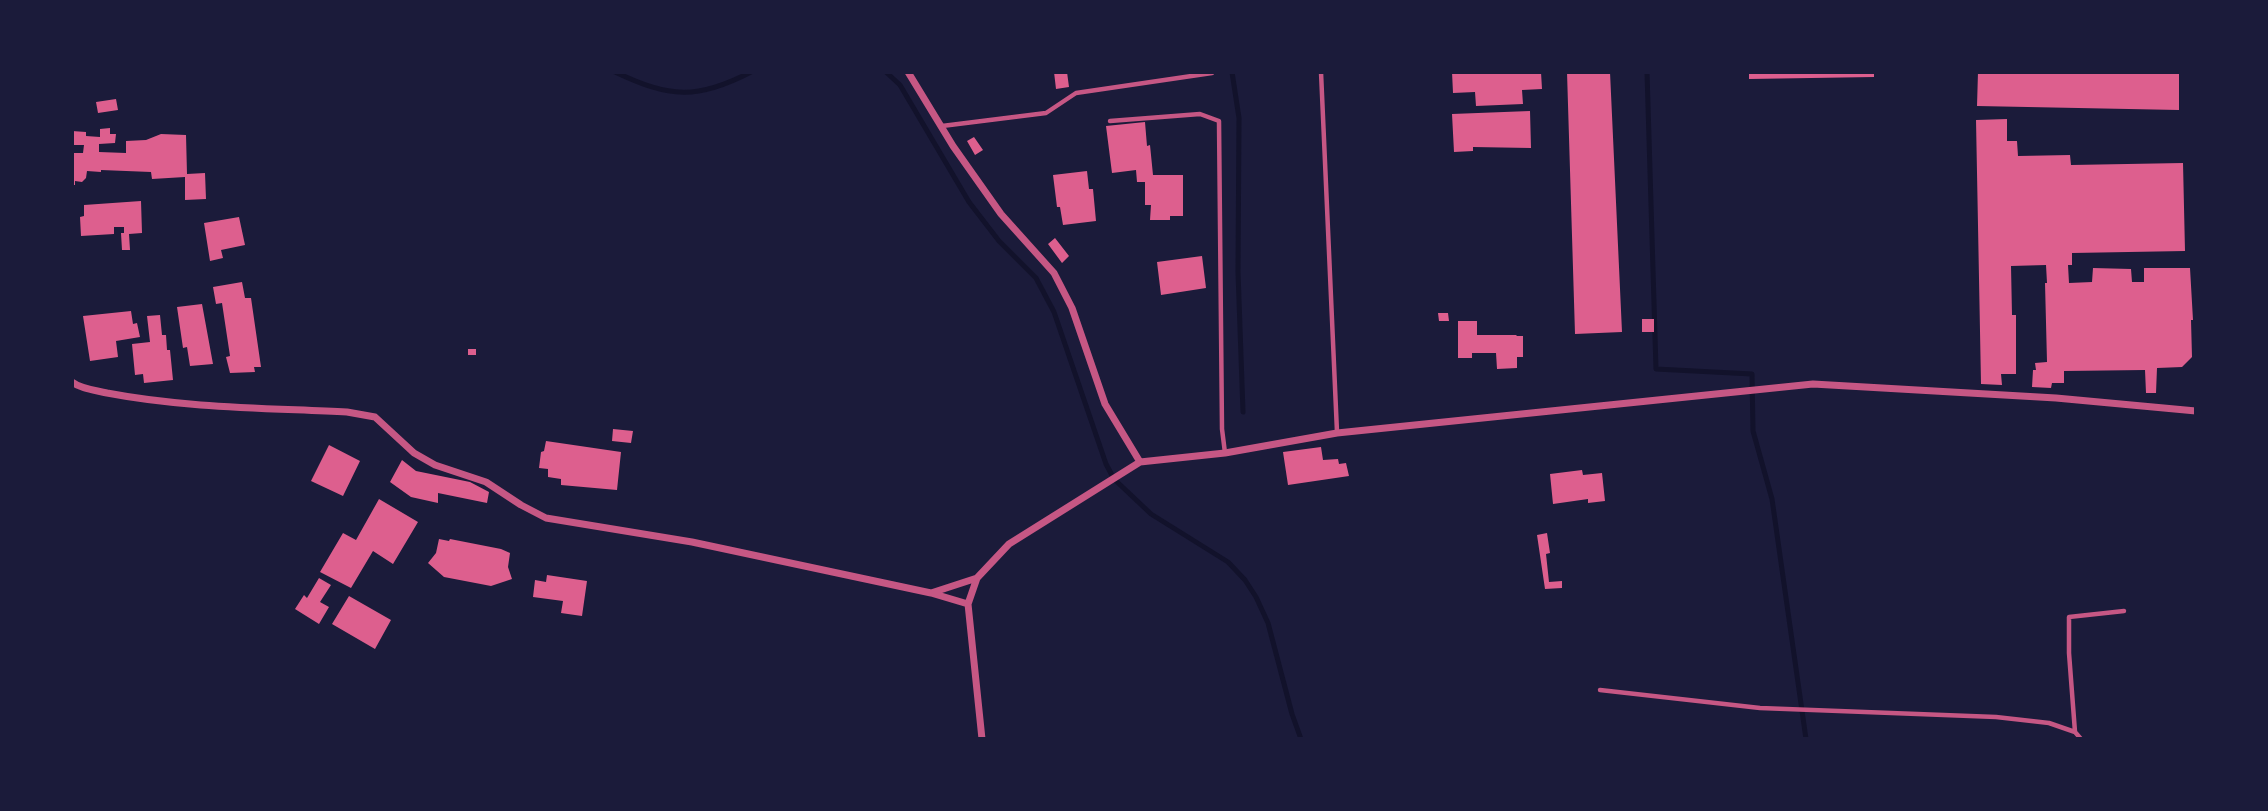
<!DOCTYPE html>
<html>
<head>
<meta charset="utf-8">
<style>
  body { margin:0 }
  #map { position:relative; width:2268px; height:811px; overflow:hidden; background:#1b1b3a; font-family:Poppins,sans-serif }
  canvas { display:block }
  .frame { position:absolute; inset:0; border:74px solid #1b1b3a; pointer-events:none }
</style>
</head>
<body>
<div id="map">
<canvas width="2268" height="811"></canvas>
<div class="frame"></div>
</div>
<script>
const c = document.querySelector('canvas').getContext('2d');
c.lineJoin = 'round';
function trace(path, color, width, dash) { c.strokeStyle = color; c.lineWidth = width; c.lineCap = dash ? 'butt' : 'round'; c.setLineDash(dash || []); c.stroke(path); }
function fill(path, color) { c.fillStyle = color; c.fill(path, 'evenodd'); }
trace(new Path2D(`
  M615,72C670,98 697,100 751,72
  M886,72L900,85L969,202L999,241L1036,278L1054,312L1106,464L1114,479L1151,514L1228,562L1245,580L1256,597L1268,623L1292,714L1301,739
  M1232,72L1239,118L1238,272L1243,412
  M1647,72L1656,369L1752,374L1753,431L1772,499L1806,739`), '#12122b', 5);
fill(new Path2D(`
  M1054,72H1067L1069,87L1056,89Z
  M1452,72H1541L1542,89L1522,90L1523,104L1476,106L1475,92L1453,93Z
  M1567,72H1610L1622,332L1575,334Z
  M1749,72H1874V77L1749,79Z
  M1978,72H2179V110L1977,106Z
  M116,99L118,110L98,113L96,102Z
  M1530,111L1531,148L1473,147V151L1454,152L1452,114Z
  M2007,119V141H2017L2018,156L2070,155L2071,165L2183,163L2185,251L2072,253V265H2068L2069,283L2092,282L2093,268L2131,269L2132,282H2144V268H2190L2193,320H2191L2192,357L2182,367L2157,368L2156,393H2146L2145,370L2064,371V383H2052L2051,388L2032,387L2033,370H2036L2035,363L2047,362L2045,283H2047L2046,265L2011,266L2012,315H2016V374H2001L2002,385L1981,384L1976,120Z
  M1145,122L1147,146L1150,145L1153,175H1183V216H1170V220H1150L1151,205H1145V182H1137L1136,170L1112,173L1106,126Z
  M110,128V134H116L115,143L99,144V152L126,153V141L146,140L161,134L186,135L187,174L205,173L206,199L185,200V177L152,179L151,172L101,170V172L87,171L86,178L82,182L75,181V185H72V153H83L84,145H72V131L86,132V136L100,137V129Z
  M974,137L983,150L975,155L967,141Z
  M1087,171L1089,189H1093L1096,221L1063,225L1060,207H1057L1053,175Z
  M141,201L142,233L129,234L130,250H122L121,233H124V227H114V234L81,236L80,217L84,216V205Z
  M239,217L245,245L221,250L223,258L210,261L204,223Z
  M1055,238L1069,256L1062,263L1048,244Z
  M1202,256L1206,288L1161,295L1157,262Z
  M242,282L245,298H251L261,367H254L255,372L230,373L226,357L230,356L222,303L216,304L213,287Z
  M202,304L213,364L190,366L187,347L183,348L177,307Z
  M131,311L133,324L137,323L140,337L116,341L118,357L90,361L83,316Z
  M1438,313H1448L1449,321H1439Z
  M160,315L162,335H166L167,350H170L173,380L144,383L143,374L135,375L132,344L150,342L147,316Z
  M1642,319H1654V332H1642Z
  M1458,321H1477V335H1516L1517,336H1523V357H1517V368L1497,369L1496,353H1472V358H1458Z
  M468,349H476V355H468Z
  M613,429L633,431L631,443L612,441Z
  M546,441L621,452L617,490L561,485V479L548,477V469L539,468L541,452L544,451Z
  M329,445L360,461L343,496L311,481Z
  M1321,447L1323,460L1338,459L1339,464L1346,463L1349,476L1288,485L1283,452Z
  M402,460L416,471L470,482L489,492L487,503L438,493V503L411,497L390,482Z
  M1582,470L1583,475L1602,473L1605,501L1588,503V499L1553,504L1550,474Z
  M379,499L418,522L393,564L373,551L351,588L320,572L343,533L356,540Z
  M1547,533L1550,553L1546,554L1549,582L1562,581V588L1545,589L1537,535Z
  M439,539L449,541L450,539L501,549L510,553L508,567L512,579L491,586L444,577L428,563L436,553Z
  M547,575L587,581L582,616L561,613L563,601L533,597L535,580L546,582Z
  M319,578L331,585L320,602L329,607L319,624L295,609L304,595L307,598Z
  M349,596L391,620L375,649L332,624Z`), '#dd5f8e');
trace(new Path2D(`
  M1321,72L1337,432
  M1110,121L1200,114L1219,121L1222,429L1225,453
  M942,126L1046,113L1076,93L1212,73
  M1600,690L1760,708L1996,717L2049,723L2075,732L2081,739
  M2075,732L2069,653V617L2124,611`), '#c65784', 4.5);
trace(new Path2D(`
  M908,72L953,146L1001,214L1054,273L1072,308L1105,404L1140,462
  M72,382C81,389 95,390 107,393C185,408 267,408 347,412L375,417L414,453L435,465L486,482L521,505L546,518L692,542L931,593L968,604
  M931,593L977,578
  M982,739L968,604L977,578L1009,544L1140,462L1225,453L1337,433L1813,384L2056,398L2196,411`), '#c65784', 7);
</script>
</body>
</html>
